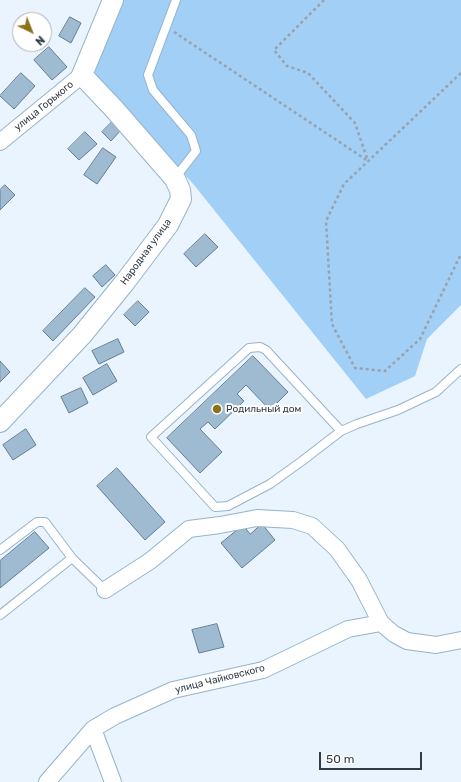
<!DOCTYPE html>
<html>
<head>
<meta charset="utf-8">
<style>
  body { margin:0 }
  #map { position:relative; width:461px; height:782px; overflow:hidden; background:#e9f4fe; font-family:Rubik,sans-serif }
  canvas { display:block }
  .north { position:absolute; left:12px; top:12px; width:40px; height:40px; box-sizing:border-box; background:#fff; border:1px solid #adb1b5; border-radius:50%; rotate:137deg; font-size:11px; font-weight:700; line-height:16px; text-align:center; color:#313c46 }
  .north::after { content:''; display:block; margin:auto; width:14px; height:18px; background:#8a7316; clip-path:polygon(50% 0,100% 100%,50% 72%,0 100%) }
  .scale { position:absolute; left:319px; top:752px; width:103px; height:18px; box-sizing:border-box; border:2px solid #313c46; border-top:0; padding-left:5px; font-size:12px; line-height:14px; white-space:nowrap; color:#313c46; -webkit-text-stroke:3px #fff; paint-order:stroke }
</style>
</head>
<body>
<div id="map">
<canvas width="461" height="782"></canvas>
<div class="north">N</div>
<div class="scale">50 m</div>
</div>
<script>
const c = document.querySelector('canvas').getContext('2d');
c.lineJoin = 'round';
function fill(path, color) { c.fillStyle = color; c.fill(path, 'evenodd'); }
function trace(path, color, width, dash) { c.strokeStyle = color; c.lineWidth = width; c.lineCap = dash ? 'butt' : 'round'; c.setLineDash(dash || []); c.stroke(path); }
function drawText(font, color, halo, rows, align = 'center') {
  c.font = font + ' Rubik,sans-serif'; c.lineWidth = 4; c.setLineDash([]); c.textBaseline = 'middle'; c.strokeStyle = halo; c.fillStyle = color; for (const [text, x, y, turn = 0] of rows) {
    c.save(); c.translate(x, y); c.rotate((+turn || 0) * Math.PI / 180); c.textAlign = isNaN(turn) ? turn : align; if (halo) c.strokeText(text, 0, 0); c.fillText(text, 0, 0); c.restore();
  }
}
fill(new Path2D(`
  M121,0H461V305L427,339L415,376L366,399L194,185L92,73Z`), '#a1cff6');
const building = new Path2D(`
  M70,17L81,23L71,43L59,36Z
  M49,47L67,67L52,80L34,60Z
  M21,73L35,86L14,109L0,96Z
  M112,122L121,130L111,141L102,132Z
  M85,132L97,144L79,160L68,149Z
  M103,148L116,157L97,184L84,175Z
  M5,185L15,195L0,210V190Z
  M205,234L218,247L196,267L184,254Z
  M106,265L115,275L102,287L93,276Z
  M85,288L95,297L53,341L43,331Z
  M138,301L149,312L135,326L124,315Z
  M118,339L124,352L99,364L92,351Z
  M253,356L288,392L270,410L246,385L237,394L244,401L215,429L208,422L200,429L222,452L200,473L167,438Z
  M0,361L10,372L0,382Z
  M107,364L117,381L93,395L83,378Z
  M81,388L88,403L69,413L61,397Z
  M26,429L36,445L13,460L3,445Z
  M117,468L165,522L145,540L97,486Z
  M262,524L275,540L242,568L221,543L243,525L250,534Z
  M35,532L49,548L0,588V561Z
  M217,624L224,647L199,653L192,630Z`);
fill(building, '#9fbbd2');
trace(building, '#637c92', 1);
const service = new Path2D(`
  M175,178L196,151L191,135L153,90L148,75L176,0
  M341,431L266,350L260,347L249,348L151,437L215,507L228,506L270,484L302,461L341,431L357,424L398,410L436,392L461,369
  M0,550L37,522H45L72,558L105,590
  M0,615L72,558`);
const minor = new Path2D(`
  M0,142L82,75
  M105,590L150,561L189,529L220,525L257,518L293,520L312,526L337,549L359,580L381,623
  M93,729L113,782
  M47,782L93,729L115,716L173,690L263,670L286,659L348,629L381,623L394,634L407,641L436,645L461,640`);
const tertiary = new Path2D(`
  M0,422L82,335L125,282L168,225L181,199L180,190L175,179L115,110L82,75L113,0`);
trace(service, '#97b3ca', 10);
trace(minor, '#97b3ca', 18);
trace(tertiary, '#97b3ca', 22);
trace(new Path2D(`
  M324,0L274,50L287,66L308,73L355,123L368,161
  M174,32L368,161
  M461,73L344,184L326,221L332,324L355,368L385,371L420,339L461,254`), '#97a2ac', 2.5, [3, 3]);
trace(service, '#fff', 8);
trace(minor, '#fff', 16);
trace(tertiary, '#fff', 20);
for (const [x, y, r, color] of [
  [217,409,5,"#8a7316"]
]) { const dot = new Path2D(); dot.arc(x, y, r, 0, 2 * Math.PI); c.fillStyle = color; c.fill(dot); trace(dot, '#fff', 1.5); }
drawText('10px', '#313c46', '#fff', [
  ["улица Горького",44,106,-39],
  ["Народная улица",146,252,-54],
  ["улица Чайковского",220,679,-14]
]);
drawText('10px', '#313c46', '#fff', [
  ["Родильный дом",226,409]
], 'left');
</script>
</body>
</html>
